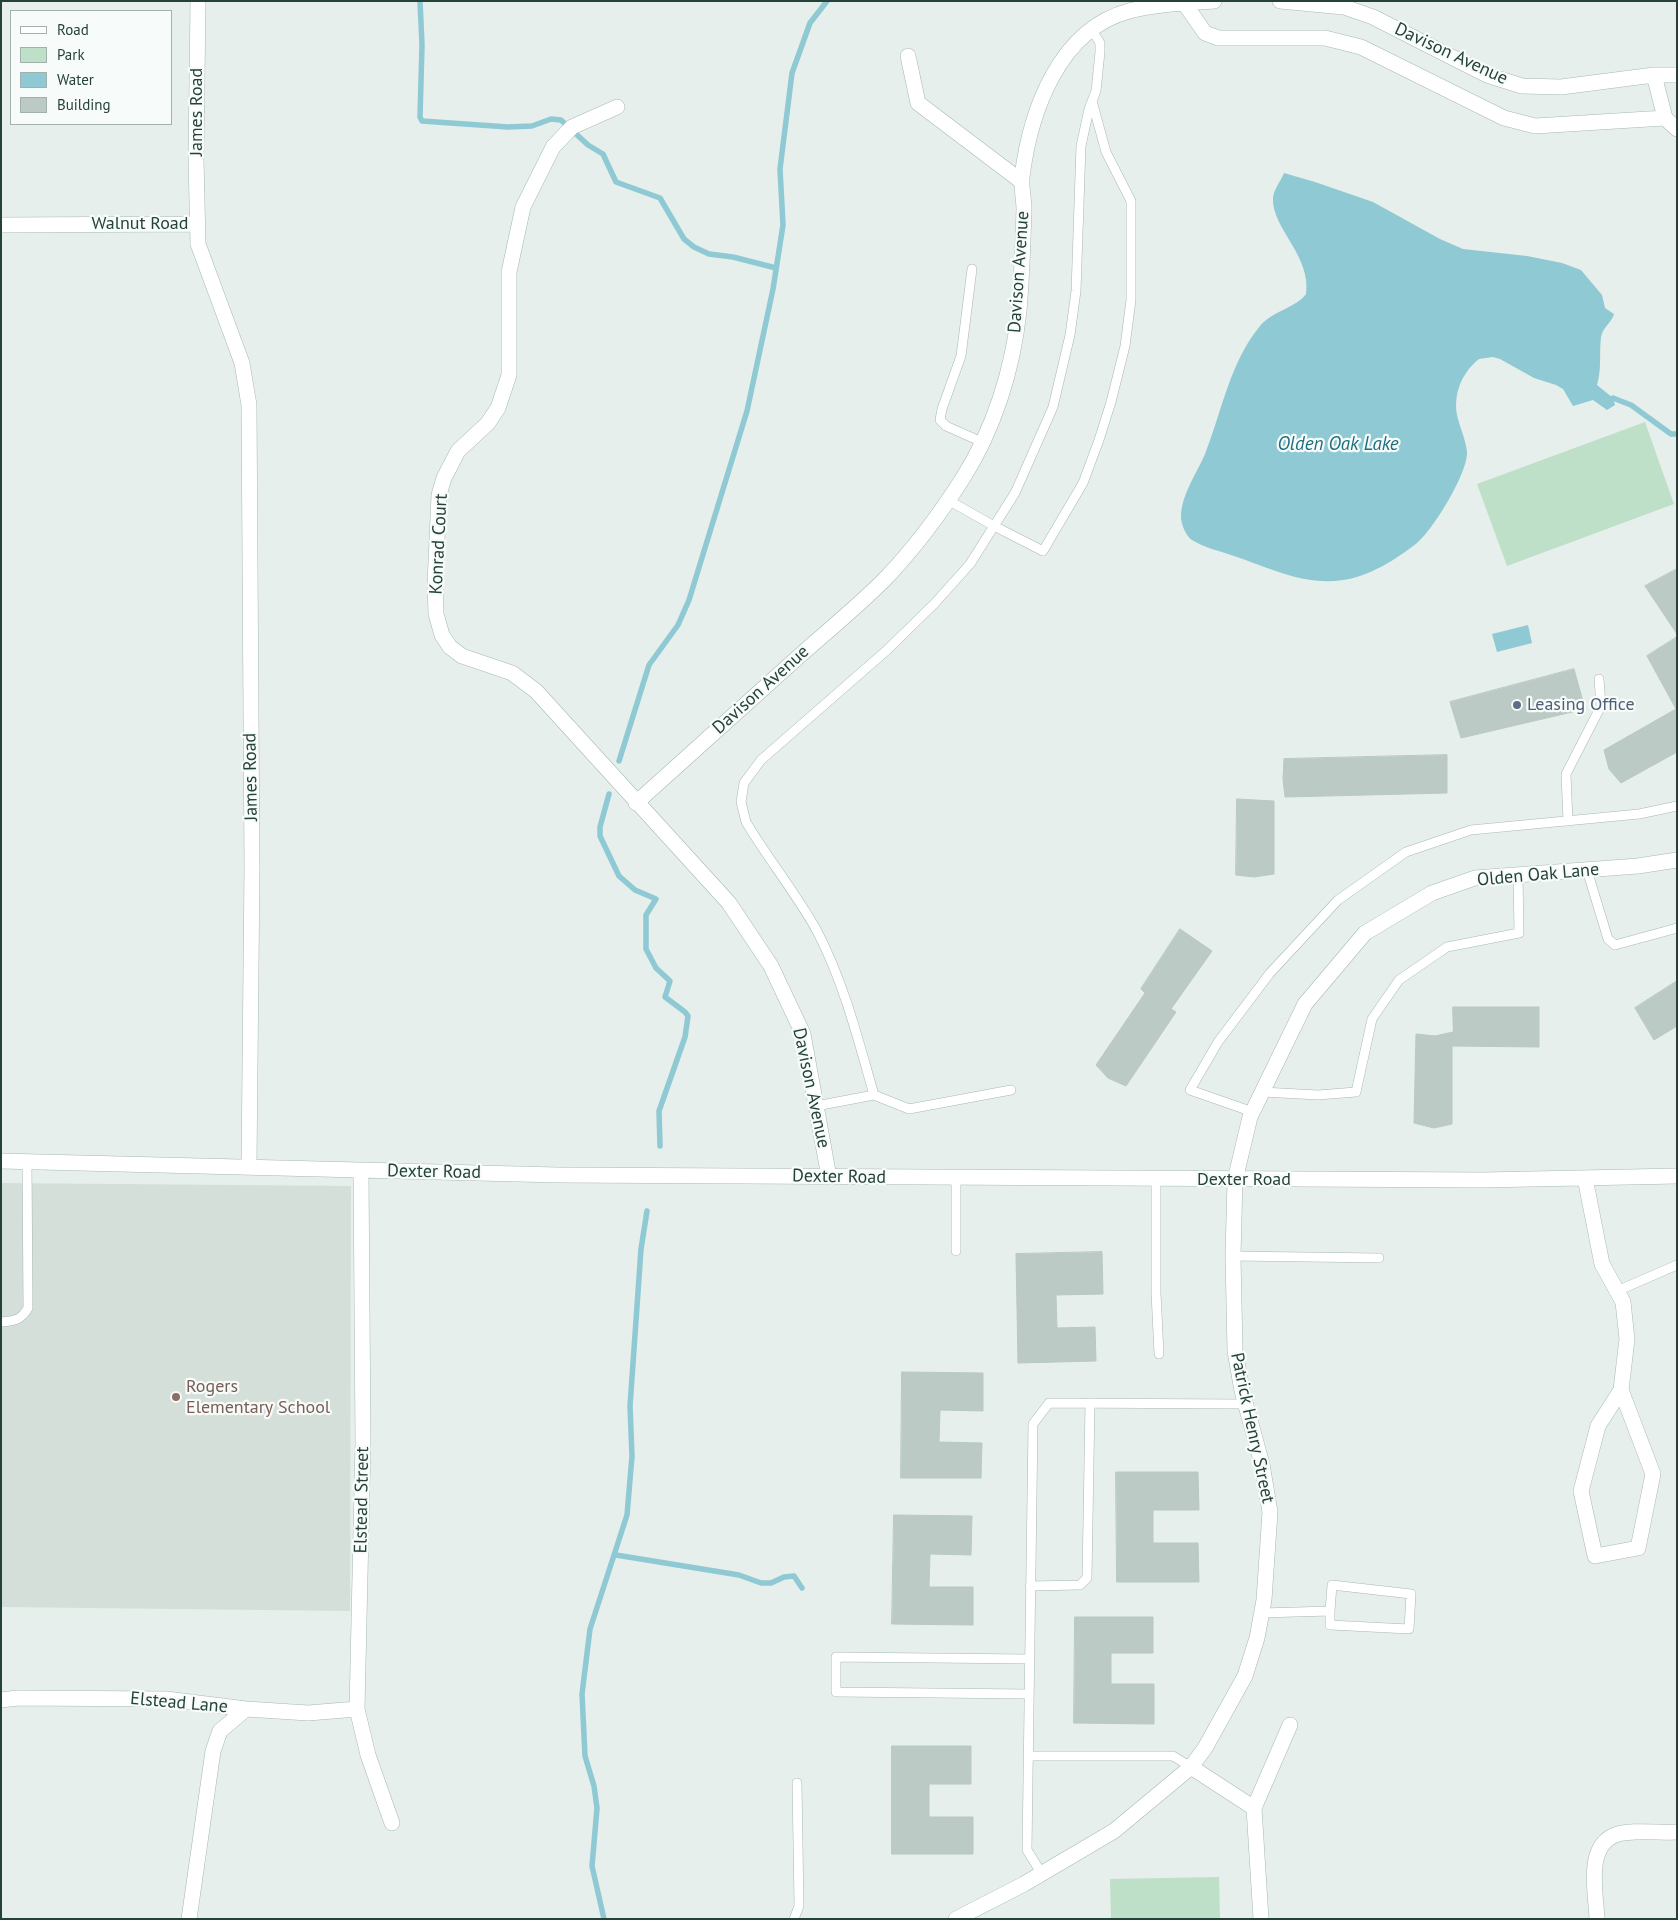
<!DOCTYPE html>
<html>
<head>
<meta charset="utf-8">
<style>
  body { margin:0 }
  #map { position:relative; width:1678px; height:1920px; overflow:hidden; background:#e6efeb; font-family:"PT Sans",sans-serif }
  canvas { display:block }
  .frame { position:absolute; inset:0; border:2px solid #24423a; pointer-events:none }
  .legend { position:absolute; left:10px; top:10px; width:162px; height:115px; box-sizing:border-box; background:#f7fbf9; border:1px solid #a3b1ad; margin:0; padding:6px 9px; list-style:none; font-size:15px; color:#24423a }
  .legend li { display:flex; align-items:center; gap:10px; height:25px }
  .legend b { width:25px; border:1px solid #a3b1ad }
</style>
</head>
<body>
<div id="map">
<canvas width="1678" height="1920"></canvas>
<div class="frame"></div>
<ul class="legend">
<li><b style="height:6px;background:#fff"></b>Road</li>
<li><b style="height:14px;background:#bfe0c8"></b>Park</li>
<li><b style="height:14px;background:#8ec9d4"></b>Water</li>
<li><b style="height:14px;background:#bbcac4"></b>Building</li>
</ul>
</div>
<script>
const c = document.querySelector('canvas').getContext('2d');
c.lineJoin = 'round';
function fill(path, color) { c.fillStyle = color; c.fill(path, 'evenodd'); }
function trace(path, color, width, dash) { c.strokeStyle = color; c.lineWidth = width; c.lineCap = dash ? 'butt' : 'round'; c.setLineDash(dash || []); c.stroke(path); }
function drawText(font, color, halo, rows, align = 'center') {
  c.font = font + ' "PT Sans",sans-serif'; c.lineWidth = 4.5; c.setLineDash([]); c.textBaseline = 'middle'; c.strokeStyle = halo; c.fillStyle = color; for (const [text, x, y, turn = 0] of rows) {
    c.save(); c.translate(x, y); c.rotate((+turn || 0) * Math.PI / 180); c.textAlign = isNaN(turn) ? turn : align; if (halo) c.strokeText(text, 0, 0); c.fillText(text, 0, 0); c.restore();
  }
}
fill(new Path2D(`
  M1,1183L351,1186L350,1611L1,1607Z`), '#d4dfda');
fill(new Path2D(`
  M1645,422L1674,504L1507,566L1477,484Z
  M1219,1877L1220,1919H1111L1110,1879Z`), '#bfe0c8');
fill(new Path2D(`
  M1284,173L1315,182L1373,202L1440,239L1463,249L1527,256L1562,263L1581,270L1602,295L1605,308L1614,314C1612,322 1603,327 1601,337C1599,354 1602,368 1597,385L1613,398L1615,405L1607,410L1593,400L1573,406L1563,389L1556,385L1534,378L1500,359L1493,357L1479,359C1461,373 1452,397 1458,419C1461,430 1466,441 1467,452C1468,473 1433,530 1417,543C1397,559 1368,577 1343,580C1304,586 1270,568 1234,556C1220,551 1205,548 1192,540C1186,536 1181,524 1181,517C1181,495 1197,473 1205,454C1222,411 1230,362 1260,326C1272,311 1296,308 1306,294C1312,257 1272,228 1273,199C1273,190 1281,181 1284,173Z
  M1528,625L1532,643L1497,652L1492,634Z`), '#8ec9d4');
trace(new Path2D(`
  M420,1L422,45L420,117L422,121L508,127L532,126L551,119L561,120L588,145L603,154L616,182L660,198L684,239L694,247L709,254L733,257L776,268
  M1613,398L1631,405L1671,434H1677
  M619,761L649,665L678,625L689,600L747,411L773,289L783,225L780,169L792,73L810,23L827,1
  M609,794L600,827V836L619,876L635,890L656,899L646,915V949L656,968L670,981L665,997L685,1012L688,1016L685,1037L659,1111L660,1146
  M616,1555L739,1575L761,1583H771L784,1577L794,1576L802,1588
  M604,1919L592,1866L597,1808L594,1786L585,1756L582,1694L590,1629L627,1515L632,1456L630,1406L641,1249L647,1211`), '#8ec9d4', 5.5);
const building = new Path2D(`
  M1677,569V634L1645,586Z
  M1677,637V752L1621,783L1609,769L1604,750L1676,709L1647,656Z
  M1574,669L1585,709L1461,738L1450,702Z
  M1447,755V793L1285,797L1283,779L1284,759Z
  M1237,799L1274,801V874L1254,877L1236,875Z
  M1180,929L1212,951L1171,1009L1176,1012L1126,1086L1108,1078L1096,1065L1145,993L1141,989Z
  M1677,981V1026L1654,1040L1635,1008Z
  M1453,1007H1539V1047L1452,1046V1124L1434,1128L1414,1123L1416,1034L1435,1036L1453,1032Z
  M1102,1252L1103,1294L1056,1295L1057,1328L1095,1327L1096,1361L1018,1363L1016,1254Z
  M902,1372L983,1373V1411L940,1410L939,1442L982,1443L981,1478H901Z
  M1116,1472H1198L1199,1510H1153V1543H1198L1199,1582H1117Z
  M894,1515L972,1516L971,1555L930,1554L929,1587H973V1625L892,1624Z
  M1075,1617H1153V1653H1111V1684H1154V1724L1074,1723Z
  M892,1746H971V1784H929V1817H973V1854H892Z`);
fill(building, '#bbcac4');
trace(building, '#b8c9c2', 1);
const service = new Path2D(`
  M1092,30L1100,43V52L1096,91L1089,109L1081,146L1076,291L1070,335L1053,407L1015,493L994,526L1043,551L1083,483L1099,440L1111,402L1125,346L1131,300V201L1106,152L1092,101
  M972,269L961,356L942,409L940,420L946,426L982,442
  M1568,821L1566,774L1601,706L1599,679
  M1587,870L1608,939L1615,945L1677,928
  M1262,1092L1318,1095L1356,1092L1372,1019L1399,980L1447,947L1519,933L1518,875
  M874,1095L909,1109L1011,1090
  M816,1106L874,1095C858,1039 844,983 817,931C796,893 768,859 746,822L741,802L744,783L761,760L887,650L935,603L970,564L994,526L948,500
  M1253,1112L1190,1090L1218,1042L1270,973L1338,900L1406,852L1471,830L1639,814L1677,806
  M1156,1179V1293L1159,1354
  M956,1251V1178
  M1233,1256L1379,1258
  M1617,1291L1677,1265
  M1,1322C15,1321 21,1320 28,1308L27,1161
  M1030,1586L1080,1585L1087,1578L1090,1403
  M1262,1613L1330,1611L1332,1585L1411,1594L1409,1629L1330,1625V1611
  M1029,1694L836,1692V1657L1029,1659
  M1028,1756H1173L1191,1767
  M1042,1874L1027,1850L1033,1424L1049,1403L1246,1404
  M794,1919L799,1906L797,1783`);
const minor = new Path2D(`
  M198,1L196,159L198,244L242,363L249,405L252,868L249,1166
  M1280,1L1344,7L1373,17L1487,75L1522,86L1561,87L1654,75H1677
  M1184,3L1205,33L1218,38H1325L1361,47L1504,118L1535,126L1665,118
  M908,56L918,103L1021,181
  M1654,75L1665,118L1677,129
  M617,107L572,127L553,147L523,207L509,272V375L498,408L488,423L458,451L444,478L439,495L435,584L436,614L442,635L450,647L462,656L512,673L536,691L729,903L771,966L803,1034L829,1177
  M1,225L197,224
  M636,803C689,755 743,707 796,659C825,633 856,608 884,580C914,549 940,514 963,478C994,429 1013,369 1019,311C1022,277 1023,243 1024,209C1024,199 1021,188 1022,177C1030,113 1058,30 1129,11C1156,4 1185,3 1214,1
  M1,1161L558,1175L1483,1180L1677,1176
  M361,1171L363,1443L357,1709L368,1755L392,1823
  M1585,1178L1602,1264L1623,1302L1627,1339L1621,1390L1598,1426L1581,1491L1595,1556L1638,1548L1653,1474L1621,1390
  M1,1700L18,1698L166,1699L246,1709L308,1713L357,1709
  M1191,1767L1254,1808
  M189,1919L213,1751L220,1731L246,1709
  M956,1919L1024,1884L1114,1831L1191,1767L1205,1748L1245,1676L1257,1638L1264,1600L1270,1512L1262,1464L1242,1391L1235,1351L1233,1256L1235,1180L1250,1117L1305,1004L1365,933L1432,893L1475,878L1638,866L1677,860
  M1261,1919L1254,1808L1290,1725
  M1597,1919C1596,1893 1585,1847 1615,1835C1630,1829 1660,1833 1677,1832`);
trace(service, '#a8b8b2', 10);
trace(minor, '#a8b8b2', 16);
trace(service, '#fff', 9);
trace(minor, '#fff', 15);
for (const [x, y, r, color] of [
  [1517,705,5,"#5c6f8a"],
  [176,1397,5,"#8d6e63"]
]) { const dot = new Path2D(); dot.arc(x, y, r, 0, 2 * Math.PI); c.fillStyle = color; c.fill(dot); trace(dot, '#f7fbf9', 2); }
drawText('18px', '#24423a', '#f7fbf9', [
  ["Davison Avenue",1451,54,25],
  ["James Road",197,112,-90],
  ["Walnut Road",140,224],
  ["Davison Avenue",1019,272,-86],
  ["Konrad Court",439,544,-87],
  ["Davison Avenue",761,690,-42],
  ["James Road",251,777,-91],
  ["Olden Oak Lane",1538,875,-5],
  ["Davison Avenue",811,1088,78],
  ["Dexter Road",434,1172,1],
  ["Dexter Road",839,1177,1],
  ["Dexter Road",1244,1180],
  ["Patrick Henry Street",1252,1428,78],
  ["Elstead Street",362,1500,-89],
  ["Elstead Lane",179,1703,5]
]);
drawText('18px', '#4e5e75', '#f7fbf9', [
  ["Leasing Office",1527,705]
], 'left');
drawText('18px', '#785e54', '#f7fbf9', [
  ["Rogers",186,1387],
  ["Elementary School",186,1408]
], 'left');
drawText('italic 19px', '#1c6f80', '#f7fbf9', [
  ["Olden Oak Lake",1338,445]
]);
</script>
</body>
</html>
